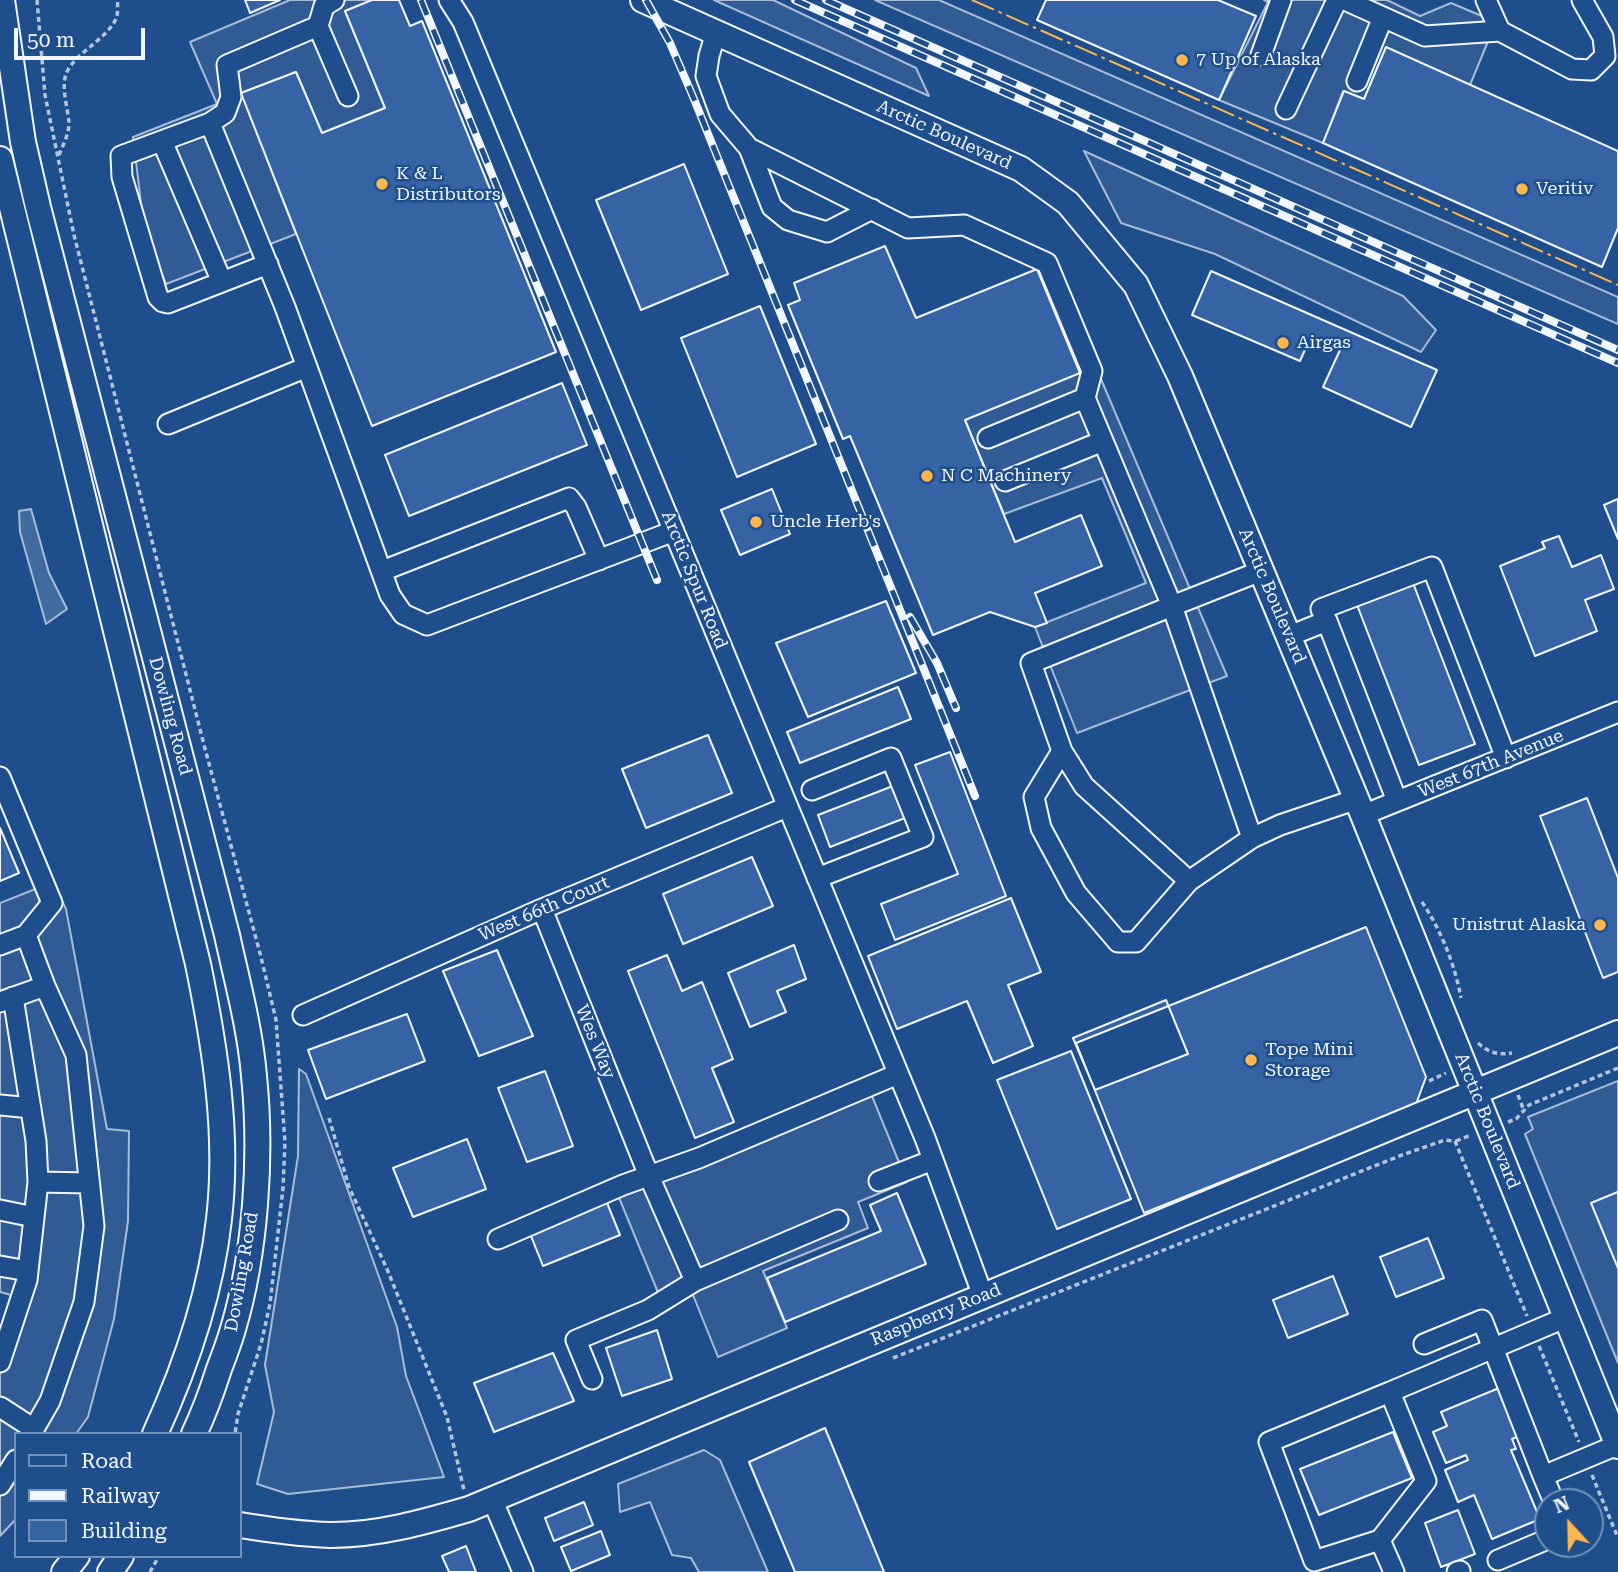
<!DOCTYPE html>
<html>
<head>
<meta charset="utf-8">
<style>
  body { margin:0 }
  #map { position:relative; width:1618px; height:1572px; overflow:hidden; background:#1f4e8c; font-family:"Roboto Serif",serif }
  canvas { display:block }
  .legend { position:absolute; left:14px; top:1432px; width:228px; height:126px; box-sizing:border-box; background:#1f4e8c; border:2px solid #7391ba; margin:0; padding:9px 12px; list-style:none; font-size:21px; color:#f2f6ff }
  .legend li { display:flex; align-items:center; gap:14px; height:35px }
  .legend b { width:35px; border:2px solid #7391ba }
  .north { position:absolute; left:1534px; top:1488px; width:70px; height:70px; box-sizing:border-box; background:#1f4e8c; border:2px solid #7391ba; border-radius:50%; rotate:338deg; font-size:19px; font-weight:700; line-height:28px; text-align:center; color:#f2f6ff }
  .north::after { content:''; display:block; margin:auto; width:24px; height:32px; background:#ffb74d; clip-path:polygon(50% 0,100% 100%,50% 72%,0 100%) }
  .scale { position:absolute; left:14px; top:28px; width:131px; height:32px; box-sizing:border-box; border:4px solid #f2f6ff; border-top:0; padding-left:9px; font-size:21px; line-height:24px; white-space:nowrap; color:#f2f6ff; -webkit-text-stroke:5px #1f4e8c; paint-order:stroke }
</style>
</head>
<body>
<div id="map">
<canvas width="1618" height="1572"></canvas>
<ul class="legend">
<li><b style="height:9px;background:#1f4e8c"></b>Road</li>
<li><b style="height:9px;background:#f2f6ff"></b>Railway</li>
<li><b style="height:19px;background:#3563a3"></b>Building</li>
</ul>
<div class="north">N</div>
<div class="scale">50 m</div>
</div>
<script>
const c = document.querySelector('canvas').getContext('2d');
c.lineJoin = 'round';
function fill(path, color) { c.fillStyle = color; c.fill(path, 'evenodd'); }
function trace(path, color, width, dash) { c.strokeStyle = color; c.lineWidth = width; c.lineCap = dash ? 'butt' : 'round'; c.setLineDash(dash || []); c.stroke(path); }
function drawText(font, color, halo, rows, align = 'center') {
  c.font = font + ' "Roboto Serif",serif'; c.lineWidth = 5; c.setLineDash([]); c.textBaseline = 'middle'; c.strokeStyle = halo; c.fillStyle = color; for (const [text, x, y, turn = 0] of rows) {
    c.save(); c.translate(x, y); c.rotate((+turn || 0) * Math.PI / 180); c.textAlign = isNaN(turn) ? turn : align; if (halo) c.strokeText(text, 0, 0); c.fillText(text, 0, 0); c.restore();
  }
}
const built = new Path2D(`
  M290,0H372L345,11L385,108L322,133L296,72L241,93L296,234L166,284L144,228L133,137L217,104L190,42Z
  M714,0H773L916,68L929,96Z
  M875,0H939L1618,297V324Z
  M1264,0H1387L1420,16L1451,3L1496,22L1470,85L1386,48L1364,99L1343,91L1323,143L1219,100L1268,2Z
  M1084,151L1403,296L1436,330L1421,352L1215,254L1121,223Z
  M1095,365L1227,676L1077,733L1035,627L1146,583L1102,478L1004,514L965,420Z
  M53,882L66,909L107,1129L129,1131L128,1221L114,1319L88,1417L76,1434H16V1519L0,1536V1331L11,1295L0,1292V903Z
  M299,1069L306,1074L397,1327L406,1376L444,1477L288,1494L257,1484L274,1412L265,1365L298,1156Z
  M865,1079L907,1182L858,1202L868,1228L763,1271L787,1328L718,1357L693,1295L664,1307L613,1183Z
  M1618,1081V1192L1592,1203L1618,1268V1363L1525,1134L1533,1129L1528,1117Z
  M704,1450L720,1460L768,1572H699L691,1558L672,1555L650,1502L620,1512L618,1484Z`);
fill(built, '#305b95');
trace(built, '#a8bbd7', 2);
const water = new Path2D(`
  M31,509L49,573L67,609L46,624L20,532L19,511Z`);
fill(water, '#446ba0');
trace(water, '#a8bbd7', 2);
const building = new Path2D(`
  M245,0H280L250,13Z
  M372,0H399L410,26L422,21L556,352L372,426L241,93L296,72L322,133L385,108L345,11Z
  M1046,0H1218L1256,16L1219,100L1037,20Z
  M1386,47L1618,151V228L1602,267L1323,143L1344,91L1364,99Z
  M684,164L728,274L641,310L596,200Z
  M885,246L916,318L1037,269L1080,373L965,420L1015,542L1081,515L1102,566L1035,593L1047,623L1035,627L990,612L933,635L850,436L843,439L788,305L800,300L794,283Z
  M1211,271L1437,370L1411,427L1323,387L1340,350L1311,336L1300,361L1192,315Z
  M760,306L816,444L737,477L681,338Z
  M562,383L587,445L409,516L385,455Z
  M772,489L790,534L740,555L721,510Z
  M1618,499V539L1604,505Z
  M1559,536L1572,567L1601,555L1614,589L1585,600L1597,631L1535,656L1500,566L1545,548L1542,542Z
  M1413,583L1475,744L1419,765L1357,605Z
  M886,601L916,673L808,717L776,643Z
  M898,687L911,719L800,763L787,732Z
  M708,735L732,793L646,828L622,769Z
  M950,752L1006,896L895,940L881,904L958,874L915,765Z
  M893,786L905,818L830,847L818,815Z
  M1587,798L1618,878V972L1603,978L1540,816Z
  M0,828L19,873L0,881Z
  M752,857L773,906L683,944L663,894Z
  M1011,898L1041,972L1008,985L1033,1046L993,1063L967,1001L897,1029L868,956Z
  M1366,927L1426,1077L1416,1104L1144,1213L1076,1043Z
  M794,945L806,979L777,991L786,1012L750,1027L728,973Z
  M497,950L533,1036L479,1056L443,971Z
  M667,955L682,991L702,982L733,1059L712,1068L734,1122L695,1138L628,971Z
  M1166,1000L1188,1054L1095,1090L1073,1038Z
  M407,1014L425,1061L326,1099L308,1050Z
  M1071,1051L1131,1199L1057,1229L997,1080Z
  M545,1071L573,1146L527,1162L498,1088Z
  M467,1139L486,1189L413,1217L393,1168Z
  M1618,1192V1268L1591,1203Z
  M897,1193L926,1264L785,1322L767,1278L881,1231L870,1205Z
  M605,1198L620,1235L543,1266L529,1231Z
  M1428,1238L1444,1278L1396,1297L1380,1257Z
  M1333,1276L1348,1314L1288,1338L1273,1300Z
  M657,1330L672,1379L622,1396L606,1348Z
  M553,1353L574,1401L494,1432L474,1383Z
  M1499,1388L1519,1436L1512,1439L1516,1449L1511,1450L1540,1519L1492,1539L1474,1495L1458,1502L1445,1470L1468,1460L1466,1455L1446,1463L1433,1432L1447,1426L1441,1412Z
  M825,1428L884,1572H795L749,1462Z
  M1393,1432L1412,1478L1319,1515L1300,1469Z
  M584,1502L593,1525L554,1541L545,1518Z
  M1458,1510L1475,1554L1441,1567L1425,1523Z
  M601,1531L610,1555L571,1571L561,1547Z
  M466,1546L476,1572H449L442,1556Z`);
fill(building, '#3563a3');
trace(building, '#f2f6ff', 2);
const minor = new Path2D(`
  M449,0L463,22L925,1138L983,1296
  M1345,0L1425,36L1500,31L1486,0
  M318,26L324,6L334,0
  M1500,31L1572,69L1591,70L1605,56L1603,37L1582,0
  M716,32L709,56L706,76L720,114L749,148
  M1261,55L1281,0
  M1357,81L1383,17
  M1286,109L1337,0
  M210,123L225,113L231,97L227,65L318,26L348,96
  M162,141L222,282
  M872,209L827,232L788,220L772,207L749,148L908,228L964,225L1047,263L1092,371L1085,398
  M268,264L168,303L163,302L158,297L122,177L121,156L210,123L285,307L390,595L403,614L427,625L674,531
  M168,424L307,367
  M988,438L1085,398L1103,441
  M1005,481L1103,441L1172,606L1261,571
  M382,571L569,498L576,507L599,560
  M1327,621L1321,609L1432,567L1506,758
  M1289,636L1327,621L1397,801
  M1062,751L1034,797L1041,828L1076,893L1118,942H1136L1189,881
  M0,777L52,903L26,935
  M812,790L891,758L923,837L817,878
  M1363,815L1618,712
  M1252,838L1172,606L1031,663L1062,751L1084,786L1189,881L1252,838L1280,825L1357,799
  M542,909L649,1176L695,1281L838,1220
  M0,945L26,935L45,986L76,1055L94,1226L84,1302L50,1401L31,1434
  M0,1002L45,986
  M303,1015L542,909L787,807
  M0,1105L31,1108
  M879,1181L933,1160
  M38,1182L89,1183
  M0,1210L34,1217
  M498,1239L623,1185L699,1158L898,1074
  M0,1266L28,1271
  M1424,1344L1482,1320L1543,1476L1617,1445
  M0,1362L27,1280L38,1182L36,1141L13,997
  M592,1379L576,1340L648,1310L695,1281
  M1390,1392L1269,1442L1314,1561L1380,1540L1426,1481L1390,1392L1567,1317
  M0,1407L34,1429
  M1543,1476L1554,1502
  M0,1485L16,1460
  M492,1499L523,1572
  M1380,1540L1394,1572
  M1498,1560L1548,1539
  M1457,1572L1460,1571`);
const major = new Path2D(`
  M2,0L23,142L38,207L227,935C237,981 250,1028 254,1076C262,1155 256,1252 233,1329C229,1343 224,1356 219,1369C212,1391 204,1413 194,1434
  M643,0L1021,169L1068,203L1136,285L1180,376L1363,815L1618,1446
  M0,159L198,964C215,1047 229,1134 219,1219C211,1293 186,1366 155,1434
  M240,1525C270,1530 300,1534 331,1535C379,1535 424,1522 469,1509L1618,1033
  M64,1572L77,1556
  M110,1572L121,1556`);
trace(minor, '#f2f6ff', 23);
trace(major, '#f2f6ff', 28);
trace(new Path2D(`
  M37,0L45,95L74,235L204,745L261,957L276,1020L285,1142L283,1188L270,1304L261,1344L238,1414L235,1434
  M59,155C63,145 69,134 69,123C68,108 61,89 66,74C74,53 110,38 117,16C118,12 117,5 118,0
  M1422,902C1441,930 1455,965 1461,998
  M1478,1043C1489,1053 1498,1055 1512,1053
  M1429,1081L1446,1073
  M1518,1095L1524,1111
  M329,1118L349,1187L387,1269L447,1417L464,1490
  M1508,1122L1516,1119L1529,1105L1618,1068
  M1456,1141L1471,1135
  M1539,1346L1579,1442
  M893,1358L1402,1155L1445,1140L1455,1141L1527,1316
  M1592,1475L1618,1538
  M150,1572L159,1556`), '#b3c4dc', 3.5, [5, 3.5]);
trace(minor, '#1f4e8c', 19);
trace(major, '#1f4e8c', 24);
const rail = new Path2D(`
  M421,0L657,580
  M646,0L670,43L694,99L975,796
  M795,0L1618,363
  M826,0L1618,350
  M910,617L937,663L956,708`);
trace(rail, '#f2f6ff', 8);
trace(rail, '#1f4e8c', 5, [16]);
trace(new Path2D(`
  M972,0L1618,285`), '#ffb74d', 2, [24, 5, 3.5, 5]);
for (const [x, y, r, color] of [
  [1182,60,7,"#ffb74d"],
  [382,184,7,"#ffb74d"],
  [1522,189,7,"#ffb74d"],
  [1283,343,7,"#ffb74d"],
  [927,476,7,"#ffb74d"],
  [756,522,7,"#ffb74d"],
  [1600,925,7,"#ffb74d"],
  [1251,1060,7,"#ffb74d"]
]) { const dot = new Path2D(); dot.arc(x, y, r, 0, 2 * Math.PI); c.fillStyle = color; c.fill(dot); trace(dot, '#1f4e8c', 2.5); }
drawText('18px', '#f2f6ff', '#1f4e8c', [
  ["7 Up of Alaska",1196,60],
  ["K & L",396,174],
  ["Distributors",396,195],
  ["Veritiv",1536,189],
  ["Airgas",1297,343],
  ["N C Machinery",941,476],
  ["Uncle Herb's",770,522],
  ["Unistrut Alaska",1586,925,"right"],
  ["Tope Mini",1265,1050],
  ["Storage",1265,1071]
], 'left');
drawText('18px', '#f2f6ff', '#1f4e8c', [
  ["Arctic Boulevard",944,135,24],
  ["Arctic Spur Road",694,580,68],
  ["Arctic Boulevard",1272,596,67],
  ["Dowling Road",170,716,75],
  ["West 67th Avenue",1491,764,-22],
  ["West 66th Court",544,909,-23],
  ["Wes Way",595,1042,68],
  ["Arctic Boulevard",1487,1121,68],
  ["Dowling Road",242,1272,-80],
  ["Raspberry Road",936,1315,-22]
]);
</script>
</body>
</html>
